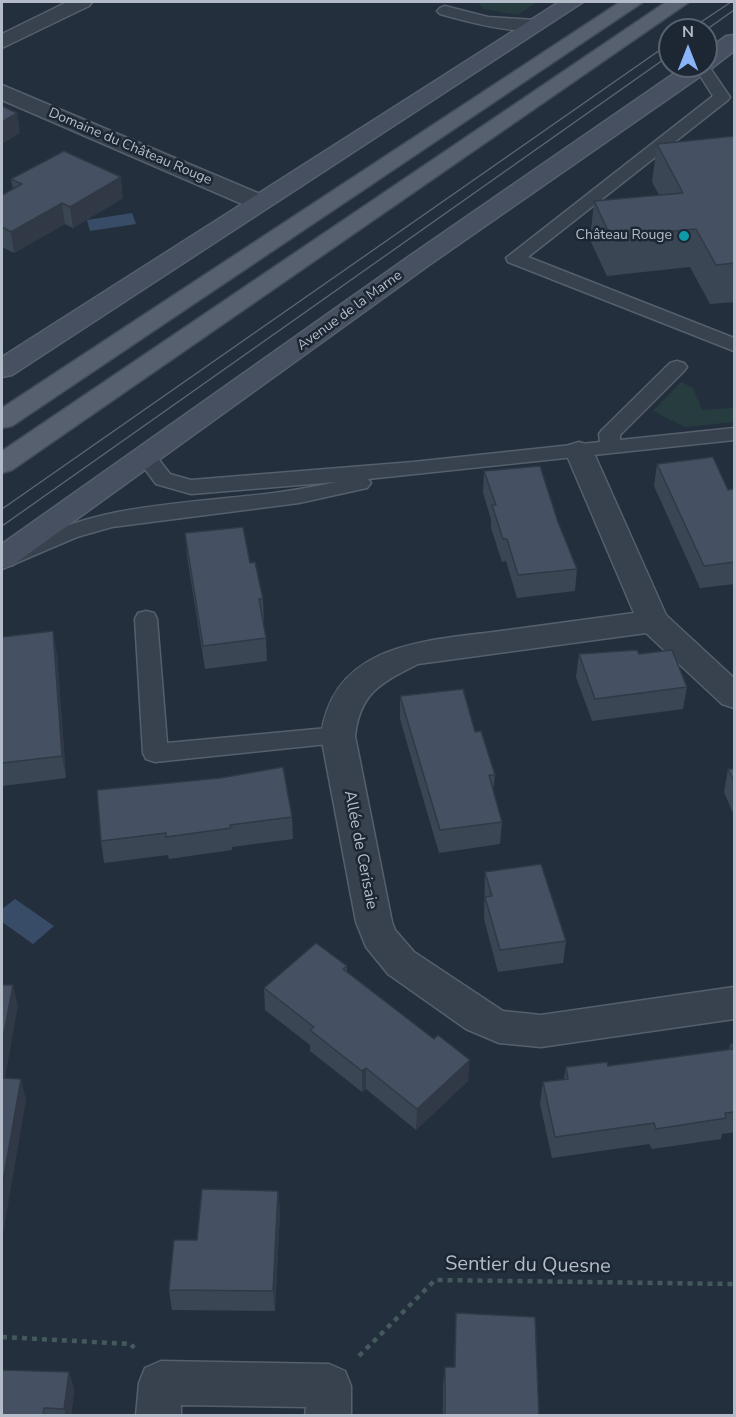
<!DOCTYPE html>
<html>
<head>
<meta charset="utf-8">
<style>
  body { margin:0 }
  #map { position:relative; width:736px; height:1417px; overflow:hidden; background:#242f3e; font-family:"Nunito Sans",sans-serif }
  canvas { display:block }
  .frame { position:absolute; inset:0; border:3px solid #b4bcc9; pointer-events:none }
  .north { position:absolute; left:658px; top:18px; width:60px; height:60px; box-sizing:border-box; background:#1d2633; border:2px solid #59626f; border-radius:50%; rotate:0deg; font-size:16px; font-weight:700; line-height:24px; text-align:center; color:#b4bcc9 }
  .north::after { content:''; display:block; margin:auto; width:21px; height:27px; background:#8ab4f8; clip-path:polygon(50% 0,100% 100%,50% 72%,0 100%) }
</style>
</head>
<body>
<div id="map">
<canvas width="736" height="1417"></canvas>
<div class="frame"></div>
<div class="north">N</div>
</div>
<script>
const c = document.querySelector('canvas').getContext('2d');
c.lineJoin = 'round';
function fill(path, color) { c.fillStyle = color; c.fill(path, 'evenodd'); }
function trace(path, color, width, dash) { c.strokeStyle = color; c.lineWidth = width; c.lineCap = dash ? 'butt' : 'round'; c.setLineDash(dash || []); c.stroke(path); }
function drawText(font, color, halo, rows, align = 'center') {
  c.font = font + ' "Nunito Sans",sans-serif'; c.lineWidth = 5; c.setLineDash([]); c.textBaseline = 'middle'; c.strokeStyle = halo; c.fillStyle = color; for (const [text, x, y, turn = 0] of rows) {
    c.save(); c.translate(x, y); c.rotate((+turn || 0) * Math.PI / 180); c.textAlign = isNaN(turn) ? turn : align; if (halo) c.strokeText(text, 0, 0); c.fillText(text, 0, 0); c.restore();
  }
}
fill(new Path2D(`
  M478,2H537L518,15L483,9Z
  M681,382L693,388L702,410L734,408V422L685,427L653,411Z`), '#263c3f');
fill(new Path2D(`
  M132,213L136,224L90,231L87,220Z
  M15,899L54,926L33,944L2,922V909Z`), '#394c67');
const lane = new Path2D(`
  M445,6L488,17L535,20L543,25C530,40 458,19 440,14L437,11L440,8Z
  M706,62L730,97L728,100L528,257L734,338V351L508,262L506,258L713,96L694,66H706Z
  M677,361L684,363L687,367L684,371L620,435V440L734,428V440L368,479L371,483L367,488L299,503L112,527L77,537L2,569V553C37,536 74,521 113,513C187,498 263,499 336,482L191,494L156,484L136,457L139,452H153L170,474L191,480L413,462L600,442L599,434L602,430L670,363Z
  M146,611L154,613L157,619L167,743L338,727L347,730L350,736L347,742L155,762L146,759L143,753L135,619L138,613Z`);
const street = new Path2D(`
  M67,2H92L89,6L2,48V34Z
  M2,85L267,197L270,202L267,207L258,209L249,207L2,100Z
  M579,442L589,445L593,451L666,615L734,678V708L722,704L646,633L418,664C381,683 360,692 355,736L392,922L395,930L414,952L503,1011L541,1015L734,987V1019L541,1047L499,1043L466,1029L388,974L366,947L356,922L321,736C333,642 427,641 501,631C546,625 590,619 634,613L565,451L569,445Z
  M161,1361L329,1364L345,1371L351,1386V1416H305L306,1407L181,1405V1416H136L139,1383L145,1368Z`);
const secondary = new Path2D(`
  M559,2H583L12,375L2,377V357Z
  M734,35V51L708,71L429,265L13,565L2,568V544L411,255L685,66H706V51L726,36Z`);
const primary = new Path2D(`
  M620,2H643L12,426L2,428V408Z
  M666,2H689L12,470L2,473V451Z`);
trace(lane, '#565f6c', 3);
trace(street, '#565f6c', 3);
trace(secondary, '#565f6c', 3);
trace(primary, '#414a57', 3);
trace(new Path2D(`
  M2,1337L131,1344L134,1348
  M359,1356L435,1280L734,1284`), '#44595c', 4.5, [5, 5]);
fill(lane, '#38414e');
fill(street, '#38414e');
fill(secondary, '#465061');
fill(primary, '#56606e');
trace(new Path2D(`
  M689,30L731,2
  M706,30L734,10
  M2,509L670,43
  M2,526L670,55`), '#5a6575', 1.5);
fill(new Path2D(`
  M735,136V302L710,304L690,267L607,276L590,240L594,201L659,195L652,182L657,144Z
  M11,179L123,198L73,228L65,224L14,253L2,247V195L13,189Z
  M657,464L735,493V584L700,588L654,486Z
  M484,471L558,522L577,569L575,591L517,598L506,561L502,562L491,528V519L483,493Z
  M185,533L250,563L263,599L264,621H263L266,638L267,661L205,669L187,556Z
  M2,637L57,654L66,778L3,786L2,781Z
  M579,654H639L687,687L683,709L592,721L576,677Z
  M400,696L475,732L495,775L493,792L502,822L500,844L439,853L400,719Z
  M728,769H735V818L724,792Z
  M292,817L293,839L232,847V850L169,859L168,855L104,863L101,841Z
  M485,872L566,941L563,963L498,972L484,919Z
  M347,966V972L468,1081L416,1130L366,1089L362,1092L310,1051V1045L265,1010L264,988Z
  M730,1044H735V1132L722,1134L721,1139L652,1149L649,1144L552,1158L540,1104L543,1082L564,1079L566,1067L608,1066L729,1050Z
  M278,1191L280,1211L275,1311L172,1310L169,1290L197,1240Z
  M456,1313L539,1416H443V1386L445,1367H454Z
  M69,1372L74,1390L71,1416H2Z`), '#3b4654');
fill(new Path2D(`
  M17,113L20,133L2,144V122Z
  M121,177L123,198L73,228L70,207Z
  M62,203L65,224L14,253L11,232Z
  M53,631L57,654L66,778L62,756Z
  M13,985L18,1006L2,1095V1044Z
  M470,1060L468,1081L416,1130L417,1109Z
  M366,1068V1089L362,1092V1071Z
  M21,1079L26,1100L2,1240V1187Z
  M278,1191L280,1211L275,1311L273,1291Z
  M69,1372L74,1390L71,1416H66L64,1409Z`), '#303945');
const building = new Path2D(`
  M2,106L17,113L2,122Z
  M735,136V263L716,265L696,229L611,237L594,201L683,193L657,144Z
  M64,151L121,177L70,207L62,203L11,232L2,227V195L22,184L11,179Z
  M713,457L728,490L733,489L735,493V562L704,566L657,464Z
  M540,466L558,522L577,569L518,575L507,539H503L492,505H496L484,471Z
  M243,527L250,563L255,562L263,599H259L266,638L203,646L185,533Z
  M53,631L62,756L2,763V637Z
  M637,650L639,654L672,650L687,687L595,699L579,654Z
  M463,689L475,732L481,731L495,775H489L502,822L440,830L400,696Z
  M283,767L292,817L230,825L231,828L166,837V833L101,841L97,790L220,778Z
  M728,769H735V784Z
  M541,864L566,941L500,950L485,897L492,896L485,872Z
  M316,943L347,966L343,969L434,1039L438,1035L470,1060L417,1109L366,1068L362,1071L310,1030L314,1027L264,988Z
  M2,985H13L2,1044Z
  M730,1044H735V1112L725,1113L726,1118L656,1129L654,1123L555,1137L543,1082L568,1079L566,1067L607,1062L608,1066L733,1049Z
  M2,1078L21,1079L2,1187Z
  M202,1189L278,1191L273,1291L169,1290L174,1240H197Z
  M456,1313L535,1317L539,1416H445V1367H455Z
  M2,1370L69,1372L64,1409L44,1408L43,1416H2Z`);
fill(building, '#455162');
trace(building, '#303945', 1.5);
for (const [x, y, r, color] of [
  [684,236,6,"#0f9aa8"]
]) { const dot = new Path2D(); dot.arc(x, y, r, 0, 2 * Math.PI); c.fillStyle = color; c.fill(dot); trace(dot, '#1d2633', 2); }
drawText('14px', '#b4bcc9', '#1d2633', [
  ["Domaine du Château Rouge",130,147,23],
  ["Avenue de la Marne",350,311,-36]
]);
drawText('14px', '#b4bcc9', '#1d2633', [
  ["Château Rouge",672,236]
], 'right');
drawText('16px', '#b4bcc9', '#1d2633', [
  ["Allée de Cerisaie",360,850,79]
]);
drawText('20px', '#b4bcc9', '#1d2633', [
  ["Sentier du Quesne",528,1266,1]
]);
</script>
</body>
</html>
